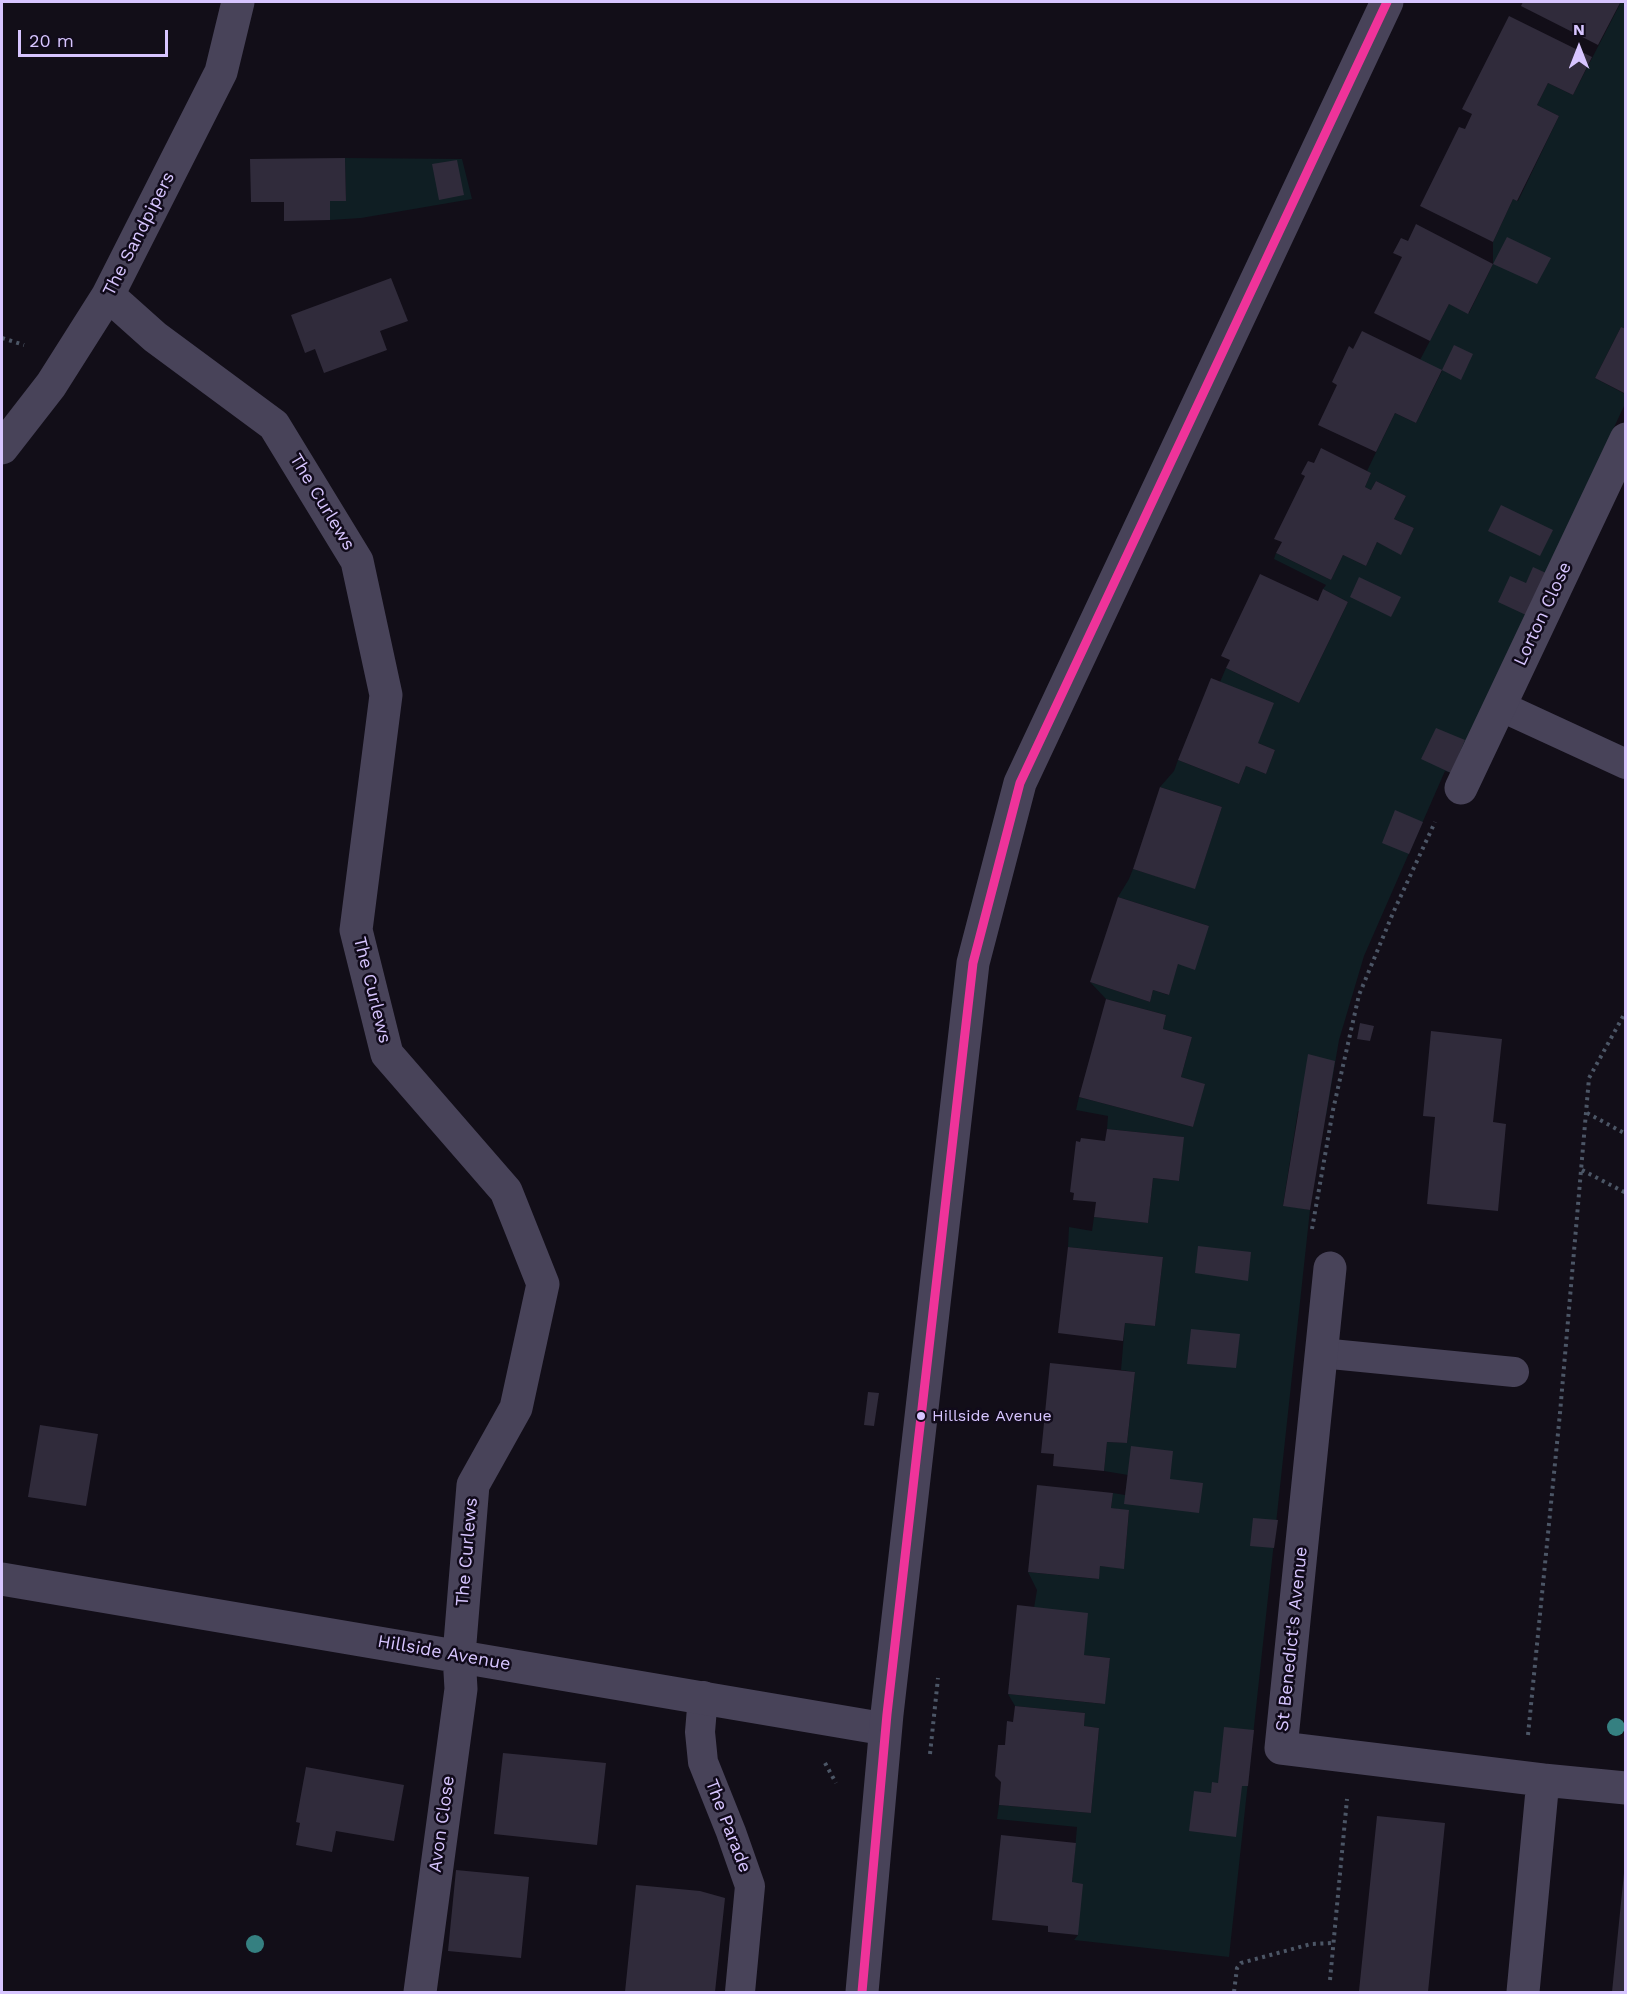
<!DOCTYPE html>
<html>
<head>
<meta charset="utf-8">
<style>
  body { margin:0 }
  #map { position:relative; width:1627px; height:1994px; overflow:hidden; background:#120e18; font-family:"Work Sans",sans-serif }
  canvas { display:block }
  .frame { position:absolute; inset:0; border:3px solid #d7c5ff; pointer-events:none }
  .north { position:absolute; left:1549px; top:18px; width:60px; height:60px; -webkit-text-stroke:4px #110b1b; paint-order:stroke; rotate:0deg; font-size:16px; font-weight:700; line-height:24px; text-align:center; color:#d7c5ff }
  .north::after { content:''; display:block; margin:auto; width:21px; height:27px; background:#d7c5ff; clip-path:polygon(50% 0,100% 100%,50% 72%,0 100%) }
  .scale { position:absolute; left:18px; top:30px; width:150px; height:27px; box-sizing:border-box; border:3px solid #d7c5ff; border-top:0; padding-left:8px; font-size:18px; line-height:21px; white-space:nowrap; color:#d7c5ff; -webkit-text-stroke:4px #110b1b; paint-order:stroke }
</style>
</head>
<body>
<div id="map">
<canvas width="1627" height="1994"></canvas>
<div class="frame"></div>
<div class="north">N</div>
<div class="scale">20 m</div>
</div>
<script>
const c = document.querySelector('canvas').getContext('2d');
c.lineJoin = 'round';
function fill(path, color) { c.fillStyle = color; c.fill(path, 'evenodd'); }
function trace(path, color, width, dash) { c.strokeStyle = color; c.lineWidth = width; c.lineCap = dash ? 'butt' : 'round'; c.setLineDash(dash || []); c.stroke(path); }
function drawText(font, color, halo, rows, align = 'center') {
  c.font = font + ' "Work Sans",sans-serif'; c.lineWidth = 5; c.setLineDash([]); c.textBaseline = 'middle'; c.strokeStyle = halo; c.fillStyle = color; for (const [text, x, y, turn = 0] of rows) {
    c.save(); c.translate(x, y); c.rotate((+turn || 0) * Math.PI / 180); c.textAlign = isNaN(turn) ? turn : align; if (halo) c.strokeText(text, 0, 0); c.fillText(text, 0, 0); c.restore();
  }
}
fill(new Path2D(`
  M1616,2H1625V329L1621,327L1595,378L1625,394V404L1451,773L1445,771L1364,956L1339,1040L1326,1116L1298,1111L1283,1205L1310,1210L1229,1957L1074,1940L1078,1935L1072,1882L1077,1827L997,1819L999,1805L1091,1813L1099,1728L1084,1726L1085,1713L1015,1706L1008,1694L1104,1704L1110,1658L1084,1655L1034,1608L1037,1590L1028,1572L1098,1579L1100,1566L1124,1568L1129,1511L1111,1508L1113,1493L1125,1495L1128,1475L1104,1471L1107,1442L1127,1443L1135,1372L1121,1370L1125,1323L1155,1326L1163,1257L1068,1247L1069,1227L1092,1231L1094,1217L1148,1223L1153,1178L1179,1181L1183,1137L1107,1129L1108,1116L1076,1110L1079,1097L1193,1127L1204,1084L1181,1077L1192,1037L1163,1029L1166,1015L1106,999L1090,982L1150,1002L1153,990L1168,995L1178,964L1209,926L1118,897L1129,879L1133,869L1195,888L1222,807L1160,787L1174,771L1178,760L1239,784L1246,766L1266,774L1275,750L1258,743L1220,682L1226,668L1299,703L1348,602L1323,589L1326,585L1274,559L1276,553L1331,580L1343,555L1366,566L1377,542L1401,554L1414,528L1394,519L1406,496L1376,481L1371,490L1365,487L1371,473L1367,471L1395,413L1416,423L1442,371L1420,360L1449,304L1469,313L1493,264V242L1513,199L1518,201L1559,116L1537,105L1548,83L1573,95L1620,4Z
  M345,158L462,159L472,199L361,218L330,220V201H346Z`), '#0f1e23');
fill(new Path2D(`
  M1523,2H1616L1620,3L1598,45L1521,6Z
  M1509,16L1592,57L1573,95L1548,83L1537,105L1559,116L1517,201L1513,199L1493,242L1420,206L1459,127L1465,129L1472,114L1462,109Z
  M345,158L346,201H330V220L284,221V202H251L250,159Z
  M457,160L464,195L439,200L432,164Z
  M1416,224L1493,264L1468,314L1449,304L1430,341L1374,313L1402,257L1393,253L1401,238L1408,241Z
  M1507,237L1551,258L1537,284L1493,264Z
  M391,278L408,321L380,331L387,350L324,373L315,349L305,353L291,315Z
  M1621,327L1626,329V394L1595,378Z
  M1362,331L1442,370L1416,423L1395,413L1376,452L1318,425L1337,385L1332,382L1349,346L1353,349Z
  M1454,345L1473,354L1461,380L1442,370Z
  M1321,448L1371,473L1365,487L1371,490L1376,481L1406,496L1394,519L1414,528L1401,555L1377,542L1366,566L1343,555L1331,580L1276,553L1282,542L1274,539L1305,476L1301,474L1308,461L1314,463Z
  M1501,505L1553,530L1540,556L1488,531Z
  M1533,567L1546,573L1526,615L1498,602L1510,576L1526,583Z
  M1260,574L1318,601L1323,589L1348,602L1299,703L1226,668L1230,660L1221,656Z
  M1359,577L1401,597L1391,617L1350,597Z
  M1211,678L1274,703L1258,743L1275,750L1266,774L1246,766L1239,784L1178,760Z
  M1436,728L1465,740L1451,773L1421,759Z
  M1160,787L1222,807L1195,889L1133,869Z
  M1395,810L1423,822L1409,854L1382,843Z
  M1118,897L1209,926L1195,970L1178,964L1169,995L1153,990L1150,1002L1090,982Z
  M1106,999L1166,1015L1163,1029L1192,1037L1181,1077L1205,1084L1193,1127L1079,1097Z
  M1360,1023L1374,1026L1370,1041L1357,1039Z
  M1431,1031L1502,1039L1493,1122L1506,1124L1498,1211L1427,1204L1435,1117L1423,1116Z
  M1308,1054L1335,1061L1310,1210L1283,1206Z
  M1107,1129L1184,1137L1179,1181L1153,1178L1148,1223L1094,1217L1096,1202L1073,1200L1074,1193L1070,1192L1076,1141L1080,1142L1081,1138L1105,1141Z
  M1198,1246L1251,1252L1248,1281L1195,1273Z
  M1068,1247L1163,1257L1155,1326L1125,1323L1123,1341L1058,1333Z
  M1191,1329L1240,1334L1236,1368L1187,1364Z
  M1050,1363L1135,1372L1127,1443L1107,1442L1104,1471L1053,1466L1054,1454L1041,1453Z
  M868,1392L879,1393L874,1426L864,1425Z
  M40,1425L98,1434L86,1506L28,1497Z
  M1131,1446L1173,1451L1170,1479L1203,1483L1199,1513L1124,1504Z
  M1037,1485L1113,1493L1111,1508L1129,1510L1124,1569L1100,1566L1099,1579L1028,1572Z
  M1253,1518L1278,1520L1274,1548L1250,1546Z
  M1017,1605L1088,1613L1084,1655L1110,1658L1105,1704L1008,1694Z
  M1015,1706L1085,1713L1084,1726L1099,1728L1091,1813L999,1805L1001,1782L995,1776L998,1745H1005L1007,1721L1013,1722Z
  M1224,1727L1254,1730L1248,1786H1242L1236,1837L1189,1831L1194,1791L1211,1793L1212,1782L1218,1783Z
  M503,1753L606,1763L597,1845L494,1834Z
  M306,1767L404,1785L394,1841L336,1831L332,1852L296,1845L300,1823L296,1822Z
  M1377,1816L1445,1823L1428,1992L1359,1991Z
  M1001,1835L1076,1843L1072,1882L1083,1884L1078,1935L1048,1932V1926L992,1920Z
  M456,1870L529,1877L521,1958L448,1951Z
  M1624,1873H1626V1992H1612Z
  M636,1885L700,1891L725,1898L715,1992H625Z`), '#302b3b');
trace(new Path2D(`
  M2,338L24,345
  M1587,1113L1626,1134
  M1582,1170L1626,1193
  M1312,1229L1333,1110L1359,995L1393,913L1435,822
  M1528,1735L1560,1413L1589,1078L1626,1011
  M930,1754L938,1678
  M825,1763L836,1783
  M1330,1980L1347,1799
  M1234,1992L1237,1968L1241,1963L1311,1944L1333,1943`), '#4c5666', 4, [3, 4.5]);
trace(new Path2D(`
  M1500,706L1626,764
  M1321,1353L1514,1372
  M703,1696L700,1732L703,1762L731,1832L750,1886L740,1992`), '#484359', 30);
trace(new Path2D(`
  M108,295L155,337L274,425L357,561L386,695L356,930L387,1054L506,1191L543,1284L516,1408L473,1485L459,1655L461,1689L420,1992
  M2,448L51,385L108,295L221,72L238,2
  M1461,788L1626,439
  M1330,1268L1281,1748L1543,1780
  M2,1579L885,1729
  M1523,1992L1543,1780L1626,1788`), '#484359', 33);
trace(new Path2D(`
  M862,1992L887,1714L973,963L1020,783L1387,2`), '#484359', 33);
trace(new Path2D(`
  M862,1992L887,1714L973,963L1020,783L1387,2`), '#ef339a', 9);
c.fillStyle = '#358081';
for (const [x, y] of [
  [1616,1727],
  [255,1944]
]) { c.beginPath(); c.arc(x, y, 9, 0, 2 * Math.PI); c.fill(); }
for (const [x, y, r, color] of [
  [921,1416,5,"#d7c5ff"]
]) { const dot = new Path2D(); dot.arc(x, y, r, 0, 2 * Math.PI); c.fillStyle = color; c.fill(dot); trace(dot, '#110b1b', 2); }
drawText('16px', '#d7c5ff', '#110b1b', [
  ["Hillside Avenue",932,1416]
], 'left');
drawText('18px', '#d7c5ff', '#110b1b', [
  ["The Sandpipers",139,234,-63],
  ["The Curlews",322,502,59],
  ["Lorton Close",1543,614,-65],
  ["The Curlews",372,990,76],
  ["The Curlews",467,1552,-85],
  ["St Benedict's Avenue",1292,1639,-84],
  ["Hillside Avenue",444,1653,10],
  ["Avon Close",442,1824,-82],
  ["The Parade",728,1826,69]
]);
</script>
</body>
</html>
